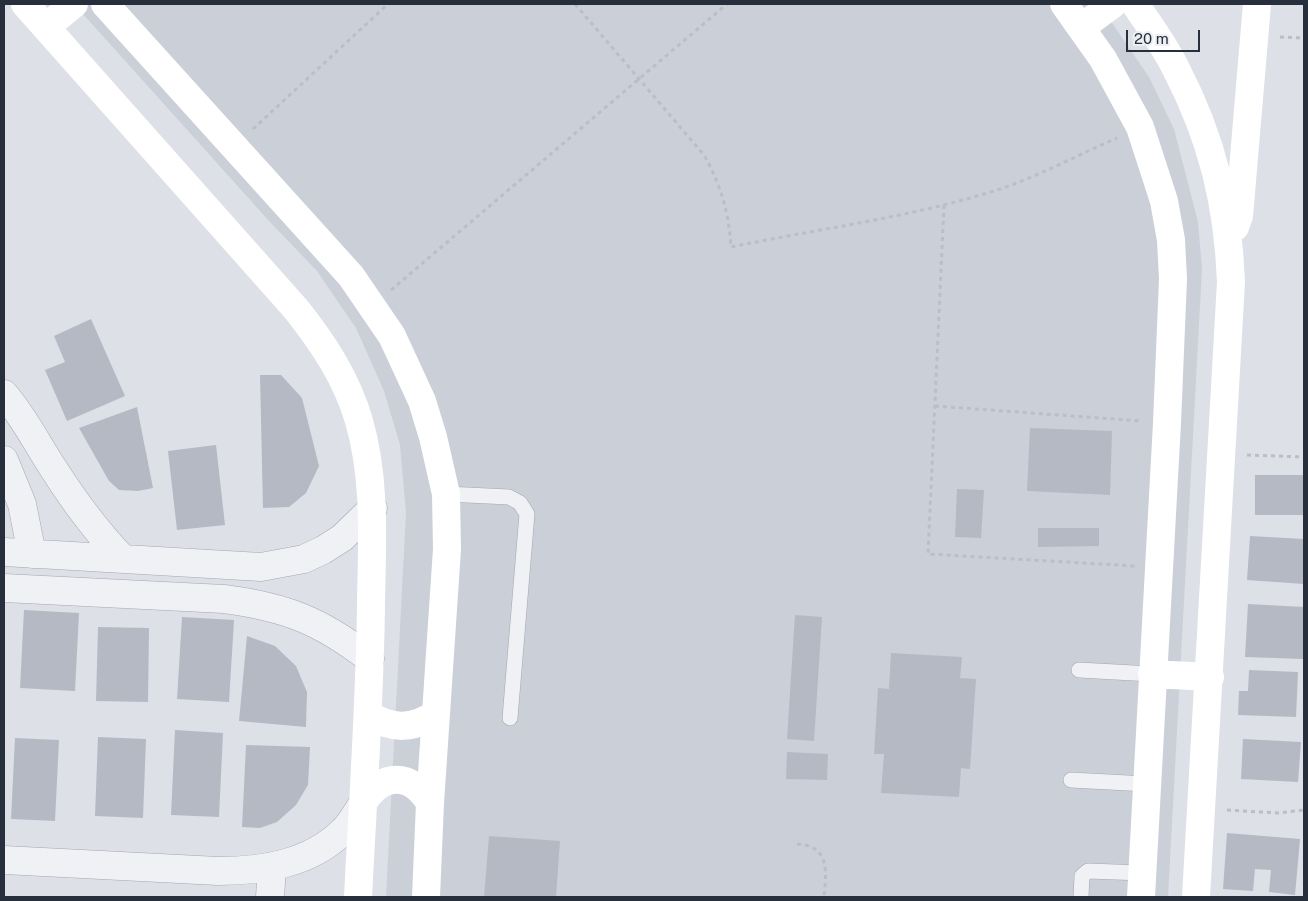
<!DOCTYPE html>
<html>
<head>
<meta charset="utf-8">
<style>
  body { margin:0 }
  #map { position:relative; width:1308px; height:901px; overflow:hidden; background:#dde0e6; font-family:"Public Sans",sans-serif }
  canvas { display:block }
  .frame { position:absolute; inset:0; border:5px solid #272e3c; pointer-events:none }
  .scale { position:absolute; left:1126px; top:30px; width:74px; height:22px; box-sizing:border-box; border:2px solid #272e3c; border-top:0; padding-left:6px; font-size:15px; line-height:18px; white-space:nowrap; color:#272e3c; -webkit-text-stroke:4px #eceff4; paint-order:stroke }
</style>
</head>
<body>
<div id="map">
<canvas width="1308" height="901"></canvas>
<div class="frame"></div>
<div class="scale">20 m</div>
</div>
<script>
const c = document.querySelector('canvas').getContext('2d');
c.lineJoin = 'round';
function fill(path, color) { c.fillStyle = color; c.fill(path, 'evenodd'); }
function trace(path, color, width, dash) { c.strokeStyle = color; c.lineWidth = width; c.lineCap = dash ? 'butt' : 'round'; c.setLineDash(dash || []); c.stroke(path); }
fill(new Path2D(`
  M74,4H1099L1149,77L1174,129L1198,222L1202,269L1168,897H386L406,513L400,445L384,391L356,328L317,271L270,222Z`), '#cbcfd8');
fill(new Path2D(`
  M91,319L125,396L67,421L45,370L65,362L54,336Z
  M260,375H281L302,398L319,466L306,493L289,507L263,508Z
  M137,407L153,488L138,491L119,490L109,481L79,428Z
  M1030,428L1112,431L1110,495L1027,491Z
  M216,445L225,525L177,530L168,451Z
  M1255,475H1304V515H1255Z
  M957,489L984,490L981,538L955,537Z
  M1038,528H1099V546L1038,547Z
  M1250,536L1304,539V584L1247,580Z
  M1248,604L1304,607V659L1245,657Z
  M24,610L79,613L75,691L20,688Z
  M795,615L822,617L814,741L787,739Z
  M182,617L234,620L229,702L177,699Z
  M98,627L149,628L148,702L96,701Z
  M247,636L275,646L296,666L307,692L306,727L239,721Z
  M891,653L962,657L960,678L976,679L970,769L961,768L959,797L881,793L884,754H874L878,688L889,689Z
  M1249,670L1298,672L1296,717L1238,715L1239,691H1248Z
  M175,730L223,733L219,817L171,815Z
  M98,737L146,739L143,818L95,816Z
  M15,738L59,740L55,821L11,819Z
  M1243,739L1301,742L1298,782L1241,779Z
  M246,745L310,747L308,785L296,805L277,822L260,828L242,827Z
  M787,752L828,754L827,780L786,779Z
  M1227,833L1300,839L1295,895L1269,892L1271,870L1255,869L1253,891L1223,889Z
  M489,836L560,841L556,897H484Z`), '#b5b9c3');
const lane = new Path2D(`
  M446,494L509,497L520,503L527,514L510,718
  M1079,670L1152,674
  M1071,780L1147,784
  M1081,897L1082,876L1088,871L1143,873`);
const street = new Path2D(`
  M4,394C24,417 36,442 53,468C74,501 96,531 123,559
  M4,460L22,504L32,554
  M4,552L261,567L304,559L323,550L342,538L373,508
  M4,588L224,599C286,607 321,621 370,659
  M4,860L218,871C262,871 310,864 343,831C351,824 357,812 363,803
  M270,897L272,868`);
trace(lane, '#a3a7b0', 16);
trace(street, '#a3a7b0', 29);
trace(new Path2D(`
  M575,4L704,155C721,185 729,213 731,247C813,230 904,218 984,194C1030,181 1073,157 1117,138
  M1280,37L1304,38
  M253,129L388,4
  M944,205L928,554L1135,566
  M391,290L727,4
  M935,406L1141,421
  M1247,455L1304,457
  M1227,810L1278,813L1304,810
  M797,844C831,846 826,873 824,897`), '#bcbec5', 3, [4, 4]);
trace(lane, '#f0f1f5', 15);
trace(street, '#f0f1f5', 28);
trace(new Path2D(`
  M25,4L296,309C323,343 347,379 359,421C376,480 372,541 371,602C370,700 363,799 358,897
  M105,4L351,276L392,336L422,401L433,437L446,494L447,549L430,803L426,897
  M1064,4L1103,59L1140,127L1164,201L1171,240L1173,279L1167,423L1141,897
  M1135,4C1149,25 1165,46 1176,69C1212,138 1228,204 1231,282L1196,897
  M46,27L74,4
  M1082,27L1113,4
  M1235,227L1239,216L1257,4
  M1152,674L1210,677
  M368,714C391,730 414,730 436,713
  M363,803C382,772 411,772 430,803`), '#fff', 28);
</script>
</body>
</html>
